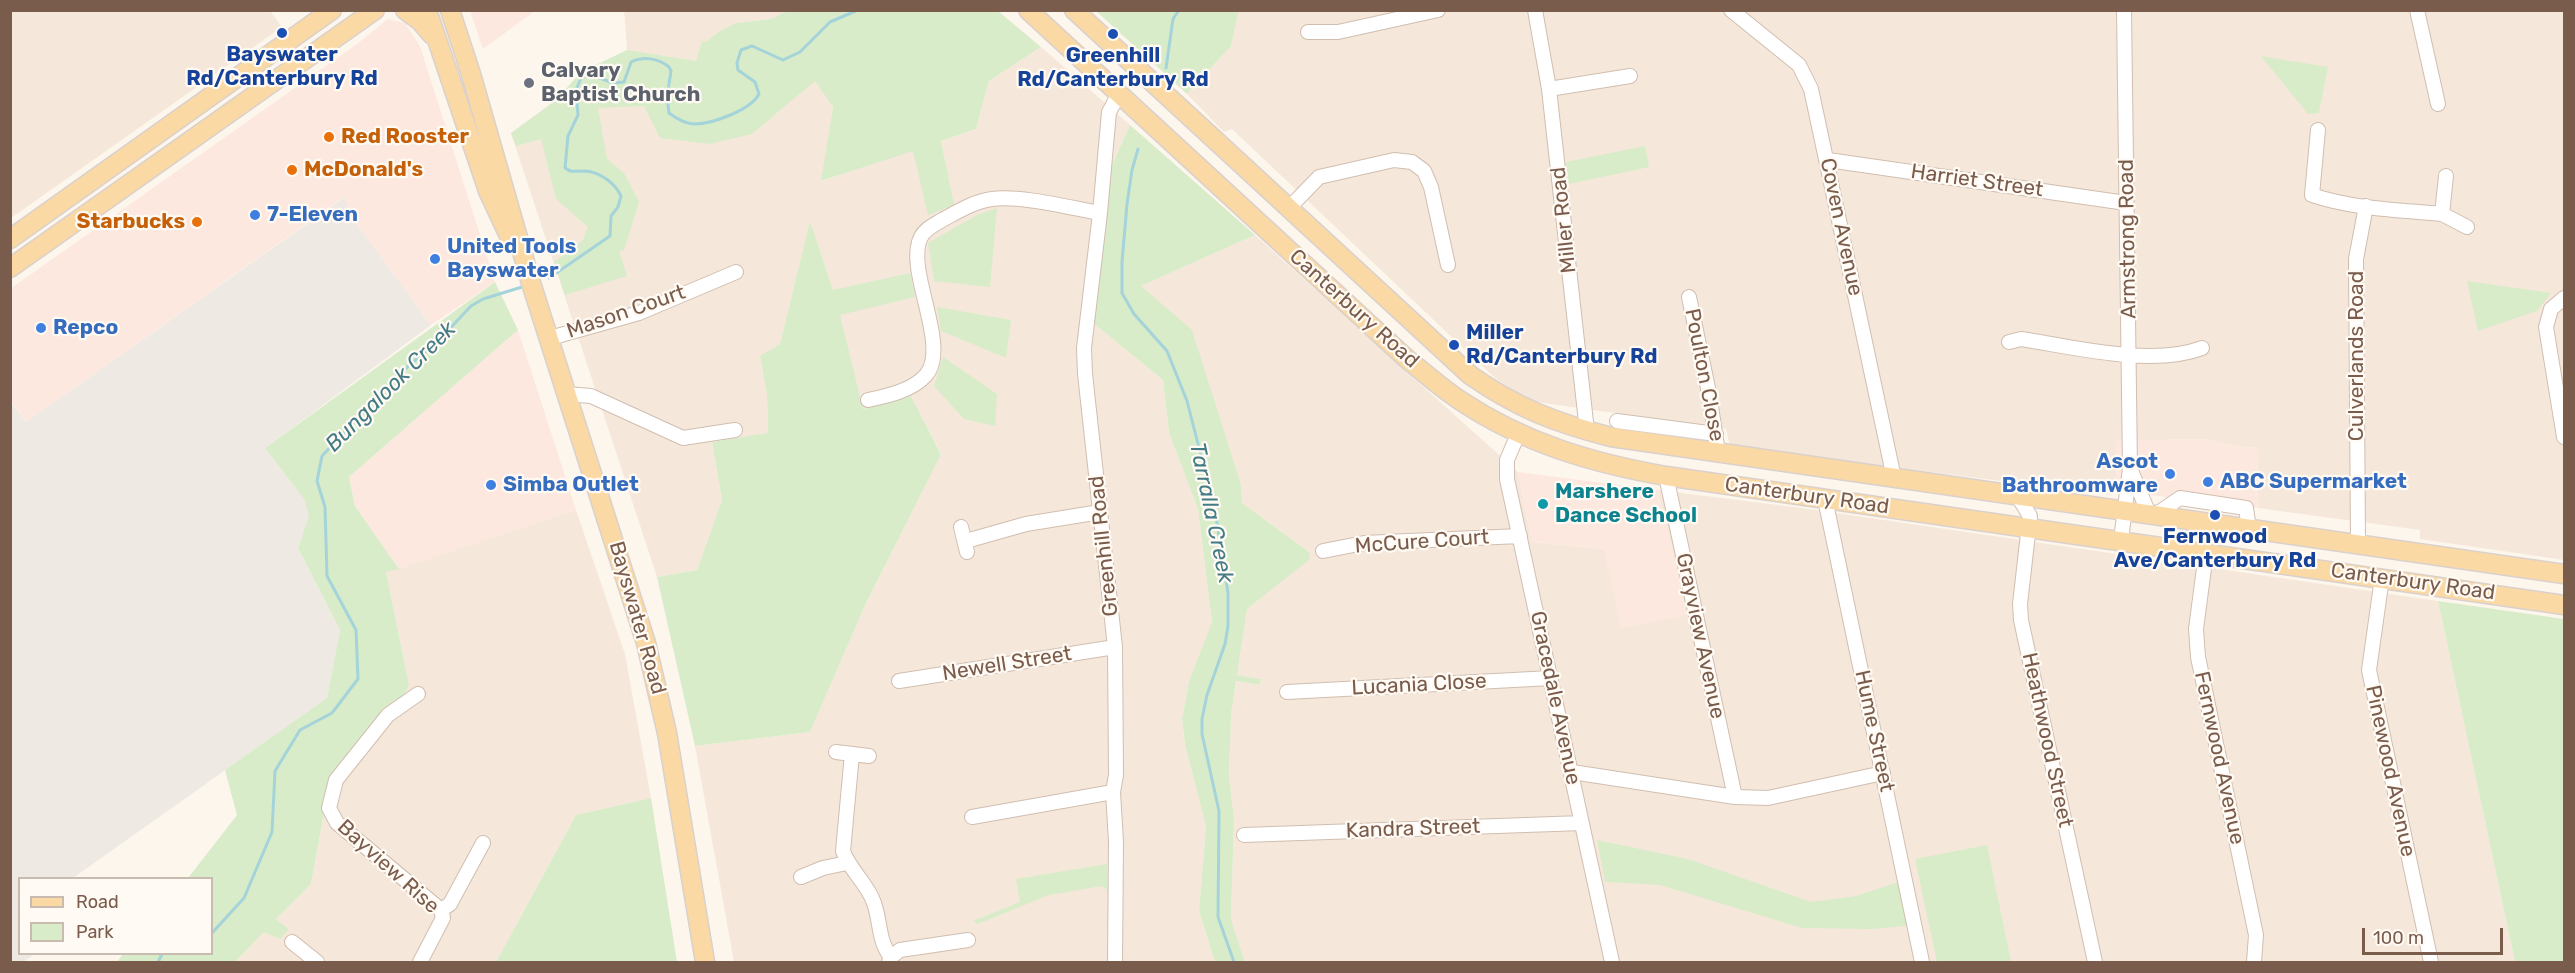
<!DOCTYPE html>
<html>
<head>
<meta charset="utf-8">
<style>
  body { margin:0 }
  #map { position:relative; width:2575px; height:973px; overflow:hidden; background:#fdf6ec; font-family:Rubik,sans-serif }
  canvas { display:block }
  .frame { position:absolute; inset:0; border:12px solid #7a5c4d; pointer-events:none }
  .legend { position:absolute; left:18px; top:877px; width:195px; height:78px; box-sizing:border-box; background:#fffaf3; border:2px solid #cabbb1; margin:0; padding:8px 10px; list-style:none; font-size:18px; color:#7a5c4d }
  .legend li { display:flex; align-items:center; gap:12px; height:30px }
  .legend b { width:30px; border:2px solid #cabbb1 }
  .scale { position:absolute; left:2362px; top:928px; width:141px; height:27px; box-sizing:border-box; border:3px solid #7a5c4d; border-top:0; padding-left:8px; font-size:18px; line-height:21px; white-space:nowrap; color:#7a5c4d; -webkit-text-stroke:4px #fffaf3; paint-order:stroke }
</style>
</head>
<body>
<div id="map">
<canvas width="2575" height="973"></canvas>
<div class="frame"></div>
<ul class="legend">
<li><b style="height:8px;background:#fbd9a5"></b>Road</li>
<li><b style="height:16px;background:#d8ecc9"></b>Park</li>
</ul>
<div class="scale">100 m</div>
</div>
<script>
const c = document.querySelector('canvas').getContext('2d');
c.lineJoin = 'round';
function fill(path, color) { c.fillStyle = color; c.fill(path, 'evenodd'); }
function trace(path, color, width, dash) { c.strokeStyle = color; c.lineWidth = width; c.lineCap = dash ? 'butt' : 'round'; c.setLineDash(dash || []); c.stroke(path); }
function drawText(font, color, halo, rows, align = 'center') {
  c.font = font + ' Rubik,sans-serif'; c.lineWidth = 4.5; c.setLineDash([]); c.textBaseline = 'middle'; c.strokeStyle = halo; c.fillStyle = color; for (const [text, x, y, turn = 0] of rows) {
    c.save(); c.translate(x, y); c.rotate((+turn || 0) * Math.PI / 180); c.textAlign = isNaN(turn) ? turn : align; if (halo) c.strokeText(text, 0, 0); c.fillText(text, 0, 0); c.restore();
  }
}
fill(new Path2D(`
  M624,10L787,11L772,19L736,23L752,134L815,80L833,107L822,181L913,150L953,205L941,141L976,129L989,81L1041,47L1130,125L1112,165L1092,322L1163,380L1169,433L1198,509L1212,623L1189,681L1182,719L1185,745L1206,826L1199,911L1215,962H734L695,746L810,732L866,603L941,453L911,396L862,409L833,290L810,222L780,344L760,357L767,392L768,434L712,442L722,500L697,570L657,577L511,133L555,101L582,73L627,50Z
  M11,11H270L282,27L11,218Z
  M1239,11H2564V560L2420,539V530L2258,508L2257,447L2243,448L2204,439L2116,441V491L2111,495L1734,447L1729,442L1726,429L1530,401L1495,378L1232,129L1224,132L1187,94L1231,46Z
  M1255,235L1518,472L1532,542L1604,549L1686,614L1658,490L1802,508L2438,601L2515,962H1245L1231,919L1234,821L1229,775L1231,715L1236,681L1260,685L1261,679L1237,675L1247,609L1309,559V552L1242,503L1241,485L1141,286Z
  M576,510L625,654L651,798L576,815L496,962H235L264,932L289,929L276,919L311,884L329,786L393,705L404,695L409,685L386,572Z`), '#f5e8da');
fill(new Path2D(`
  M535,11L483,49L470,11V10Z
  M388,19L405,23L420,46L495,282L431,325L348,212L344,197L26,422L11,401L10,289L357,44Z
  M518,330L576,510L399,569L355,506L349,477Z
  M2204,439L2243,448L2257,447L2258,508L2116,491V441Z
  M1518,472L1658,490L1686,615L1621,628L1604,549L1532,542Z`), '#fde8e0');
fill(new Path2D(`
  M345,197L348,212L431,325L265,448L304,499L309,515L298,548L340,630L327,698L73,878H20V954H35L23,962H10V401L26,422Z`), '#efe9e4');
fill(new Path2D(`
  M787,11H998L1041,47L989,81L976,129L941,141L954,205L928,215L913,151L821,181L833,107L815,81L752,134L710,144L660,138L644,106L598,108L607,159L624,173L639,202L624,250L619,251L627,276L565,295L554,262L583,240L588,227L556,199L541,139L516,146L511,133L555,101L581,72L627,50L696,61L702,41L706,42L720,31L736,23L771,19Z
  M1096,11H1239L1231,46L1187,94Z
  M2261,56L2328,67L2319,113L2308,114Z
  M1130,125L1255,235L1141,286L1192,330L1241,485L1242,503L1309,552L1310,559L1247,609L1237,675L1261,679L1260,685L1236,681L1231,715L1229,775L1234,821L1231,919L1245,962H1215L1199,911L1206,826L1185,745L1182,719L1189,681L1212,622L1198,509L1169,433L1163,380L1092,322L1112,165Z
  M1645,146L1649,167L1569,184L1566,162Z
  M997,208L990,287L934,281L928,243L977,215Z
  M810,221L833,290L910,273L915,297L840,315L863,409L911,396L941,454L866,603L810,732L695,746L657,577L697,570L722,500L712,442L768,433L767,394L760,356L780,344Z
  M2467,281L2551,293L2537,311L2478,331Z
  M495,282L518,330L349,477L355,506L399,569L386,572L409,685L404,695L393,705L329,786L311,884L276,919L289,929L280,939L264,932L235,962H117L123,954H212V878H188L237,815L225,770L327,698L340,630L298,548L309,515L304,499L265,448Z
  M937,307L1011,320L1006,358L941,331Z
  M943,357L997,394L995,426L964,419L934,386Z
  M2438,601L2564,619V962H2515Z
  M651,798L677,962H496L576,815Z
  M1597,840L1688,859L1811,902L1856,896L1898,882L1907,926L1871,929L1802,928L1660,885L1605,882Z
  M1987,845L2011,962H1937L1915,859Z
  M1107,864V890L1102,886L1049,895L978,924L973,921L1020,902L1016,879Z`), '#d8ecc9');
trace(new Path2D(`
  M1166,68L1173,19L1179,10
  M1138,149L1132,170L1127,204L1122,262V293L1134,314L1167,351L1187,401L1215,510L1228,593V626L1225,644L1207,695L1202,719V734L1219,811L1218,917L1234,962
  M549,278L610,236L611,216L618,207L621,196C615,183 600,172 585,171C577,171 571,173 565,168L568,136L578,115L576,90L581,78L589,74L613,83L624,82L631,62C643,56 658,58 669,67L671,71L667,97L669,113C677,119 685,124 695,124C712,124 751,110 759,94L755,82L738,70L737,63L741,50L752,46L783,60L800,52L830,22L858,10
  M212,933L244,898L272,832L275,771L300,730L332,713L358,679L356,630L327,576L325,507L317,481L322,456L397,376L441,338L471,306L483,299L522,287
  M158,962L162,954`), '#a5d3da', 3);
const minor = new Path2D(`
  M1535,10L1549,89L1587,431
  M1731,10L1799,65L1811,89L1894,478
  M2417,10L2438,104
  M1308,32H1338L1438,10
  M1549,89L1630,76
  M2318,130L2312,195C2353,209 2400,210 2442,214
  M1828,160L2126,203
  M2446,176L2442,214L2467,227
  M1289,208L1319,177L1394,160L1412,162L1424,171L1431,187L1448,265
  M1689,297L1709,393L1718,453
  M2564,298L2551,309L2546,327L2564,437
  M550,338L639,313L736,272
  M2009,342L2021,339C2073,347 2153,367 2202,348
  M567,394L591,396L683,438L735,430
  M868,400C887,396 912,391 926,375C951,346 904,269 921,237C925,229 934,225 942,220C957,212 975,201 992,199C1020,195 1071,208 1100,213
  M1617,421L1716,434
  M1518,434L1507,460V479L1612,962
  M2132,473L2149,514
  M1666,476L1735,797
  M2017,495L2030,516L2020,604L2021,620L2095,962
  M1825,499L1922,962
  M2155,515L2180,498L2246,508L2249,529
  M961,527L967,552
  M2121,540L2130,468L2124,10
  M966,541L1026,524L1100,512
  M2358,543L2356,259L2366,206
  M1323,551L1364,543L1520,536
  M2206,553L2196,629L2198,657L2256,935L2254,962
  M2382,578L2369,670L2431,962
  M899,681L1115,647
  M1287,692L1551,678
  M418,694L388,715L336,780L329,808L337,823L441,910L443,918L420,962
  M836,752L869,756
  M852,754L843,851C850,871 868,884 874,903C881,923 878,941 891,957L889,962
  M1572,772L1735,797L1768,798L1883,773
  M972,817L1113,792
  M1244,835L1582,823
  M801,877L823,868L847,863
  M441,910L450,904L483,843
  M292,942L317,962
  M891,957L900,950L968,940
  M1115,962L1116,842L1113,792L1116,775L1115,647L1085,374L1084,348L1100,213L1109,112L1115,101L1123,97`);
const major = new Path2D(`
  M405,10L420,21L432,35
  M427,10L488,191L510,238
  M450,10L471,74L531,283L646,643L667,733L705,962
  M1028,10L1407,359C1425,373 1442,389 1461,401C1524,443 1592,463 1666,476L2564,605
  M1074,10L1470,375C1517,408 1556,423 1611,437L2564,574
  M10,239L332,10
  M10,268L375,10`);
trace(minor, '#d1beb0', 16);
trace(major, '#dad1cd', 21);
trace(minor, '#fff', 14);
trace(major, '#fbd9a5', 18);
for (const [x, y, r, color] of [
  [282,33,6,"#1a4fb4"],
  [1113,34,6,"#1a4fb4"],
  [529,83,6,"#6b7280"],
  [329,137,6,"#e8710a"],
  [292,170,6,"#e8710a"],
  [255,215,6,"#3f7fe0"],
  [197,222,6,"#e8710a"],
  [435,259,6,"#3f7fe0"],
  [41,328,6,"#3f7fe0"],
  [1454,345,6,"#1a4fb4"],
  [2170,474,6,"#3f7fe0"],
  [2208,482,6,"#3f7fe0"],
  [491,485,6,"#3f7fe0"],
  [1543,504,6,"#0f9aa8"],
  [2215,515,6,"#1a4fb4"]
]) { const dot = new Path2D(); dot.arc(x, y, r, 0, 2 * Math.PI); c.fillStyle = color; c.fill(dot); trace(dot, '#fffaf3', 2); }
drawText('bold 21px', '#164399', '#fffaf3', [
  ["Bayswater",282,55],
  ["Rd/Canterbury Rd",282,79],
  ["Greenhill",1113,56],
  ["Rd/Canterbury Rd",1113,80],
  ["Miller",1466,333,"left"],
  ["Rd/Canterbury Rd",1466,357,"left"],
  ["Fernwood",2215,537],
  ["Ave/Canterbury Rd",2215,561]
]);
drawText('bold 21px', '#5b616d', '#fffaf3', [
  ["Calvary",541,71],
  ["Baptist Church",541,95]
], 'left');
drawText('bold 21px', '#c56008', '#fffaf3', [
  ["Red Rooster",341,137],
  ["McDonald's",304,170],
  ["Starbucks",185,222,"right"]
], 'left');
drawText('21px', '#7a5c4d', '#fffaf3', [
  ["Harriet Street",1977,181,8],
  ["Miller Road",1564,220,-96],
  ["Coven Avenue",1841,227,78],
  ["Armstrong Road",2128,239,-91],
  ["Canterbury Road",1354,309,42],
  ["Mason Court",626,312,-19],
  ["Culverlands Road",2357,356,-90],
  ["Poulton Close",1704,375,79],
  ["Canterbury Road",1807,496,8],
  ["McCure Court",1422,542,-4],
  ["Greenhill Road",1104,546,-96],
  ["Canterbury Road",2413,582,8],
  ["Bayswater Road",637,618,74],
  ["Grayview Avenue",1700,636,78],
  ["Newell Street",1007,664,-9],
  ["Lucania Close",1419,685,-3],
  ["Gracedale Avenue",1555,698,78],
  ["Hume Street",1874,731,78],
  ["Heathwood Street",2047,740,78],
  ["Fernwood Avenue",2219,758,78],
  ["Pinewood Avenue",2390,771,78],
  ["Kandra Street",1413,829,-2],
  ["Bayview Rise",388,867,42]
]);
drawText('bold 21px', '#366cbe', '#fffaf3', [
  ["7-Eleven",267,215],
  ["United Tools",447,247],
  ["Bayswater",447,271],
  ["Repco",53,328],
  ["Ascot",2158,462,"right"],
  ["Bathroomware",2158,486,"right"],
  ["ABC Supermarket",2220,482],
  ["Simba Outlet",503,485]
], 'left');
drawText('bold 21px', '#0d838f', '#fffaf3', [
  ["Marshere",1555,492],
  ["Dance School",1555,516]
], 'left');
drawText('italic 22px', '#437c86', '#fffaf3', [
  ["Bungalook Creek",391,387,-45],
  ["Tarralla Creek",1211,513,78]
]);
</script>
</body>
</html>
